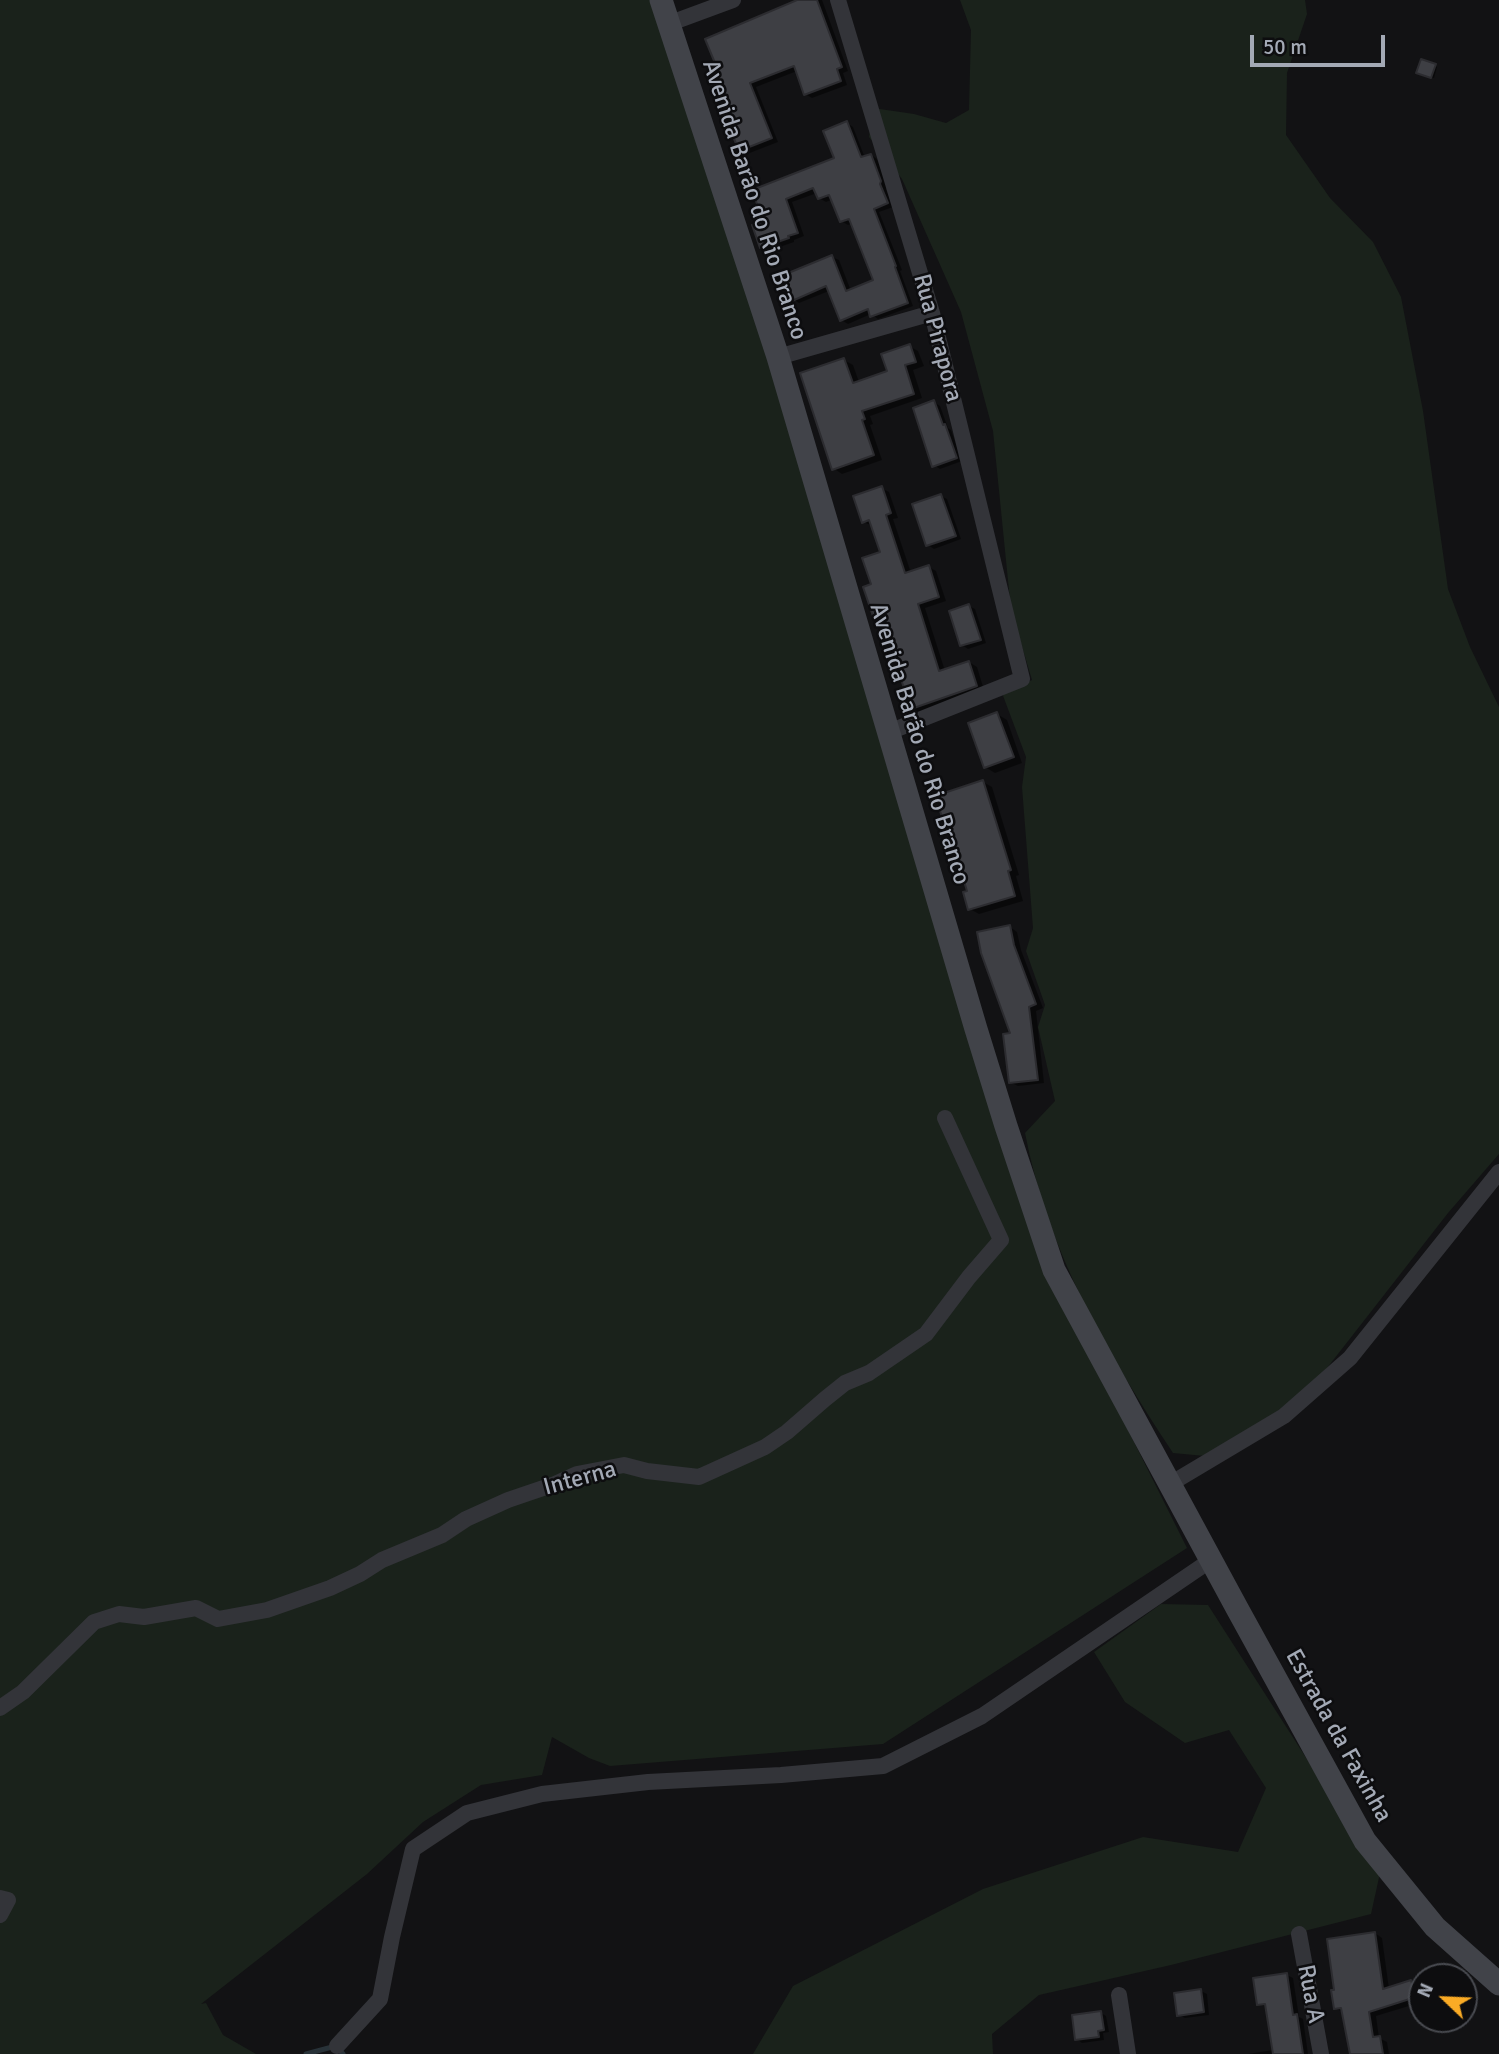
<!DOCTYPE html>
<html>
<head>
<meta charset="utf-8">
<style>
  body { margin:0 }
  #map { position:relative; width:1499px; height:2054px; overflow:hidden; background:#121214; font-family:Signika,sans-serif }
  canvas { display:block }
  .north { position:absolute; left:1408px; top:1963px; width:70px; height:70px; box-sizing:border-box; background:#0d0d0f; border:2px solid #494b51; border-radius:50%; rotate:293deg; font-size:19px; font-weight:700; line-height:28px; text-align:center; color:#a3a9b5 }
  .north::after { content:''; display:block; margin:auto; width:24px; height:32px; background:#faab25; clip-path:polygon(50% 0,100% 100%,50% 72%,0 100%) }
  .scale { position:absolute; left:1250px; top:35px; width:135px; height:32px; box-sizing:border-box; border:4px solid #a3a9b5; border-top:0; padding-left:9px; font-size:21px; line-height:24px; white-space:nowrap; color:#a3a9b5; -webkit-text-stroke:5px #0d0d0f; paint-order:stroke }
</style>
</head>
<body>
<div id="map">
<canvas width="1499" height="2054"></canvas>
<div class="north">N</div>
<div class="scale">50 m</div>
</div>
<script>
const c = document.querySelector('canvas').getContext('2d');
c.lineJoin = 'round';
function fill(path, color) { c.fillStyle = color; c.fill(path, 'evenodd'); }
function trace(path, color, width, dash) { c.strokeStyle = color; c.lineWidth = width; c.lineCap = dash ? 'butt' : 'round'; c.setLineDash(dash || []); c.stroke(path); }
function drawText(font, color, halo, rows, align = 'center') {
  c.font = font + ' Signika,sans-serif'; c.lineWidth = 5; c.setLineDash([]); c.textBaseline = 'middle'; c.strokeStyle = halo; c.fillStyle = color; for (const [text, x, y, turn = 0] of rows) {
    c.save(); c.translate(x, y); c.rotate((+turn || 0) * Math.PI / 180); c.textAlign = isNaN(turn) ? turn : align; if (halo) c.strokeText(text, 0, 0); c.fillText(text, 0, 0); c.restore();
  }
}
fill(new Path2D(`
  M0,0H657L1048,1270L1187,1548L883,1744L610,1766L589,1758L552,1737L542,1775L481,1785L423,1822L367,1874L201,2004L206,2003L223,2035L256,2054H0Z
  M960,0H1305L1307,14L1287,73L1286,135L1330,198L1373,242L1401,297L1423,411L1448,589L1470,647L1499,707V1154L1448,1213L1320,1377L1254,1432L1205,1456L1173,1453C1107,1353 1048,1253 1025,1133L1055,1101L1038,1027L1045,1005L1026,951L1033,928L1022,787L1026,757L1002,693L1032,680L1011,610L993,431L961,312L902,179L869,137L873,108L914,114L946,123L969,110L971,30Z
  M1161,1604L1208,1605L1380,1873L1371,1914L1171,1965L1039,1995L992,2034L993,2054H753L793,1986L983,1889L1143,1837L1238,1852L1266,1788L1229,1730L1185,1743L1125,1702L1094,1652Z`), '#1a221b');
fill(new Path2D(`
  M802,0H822L848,71L843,73L847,85L812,98L805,94L797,71L756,87L778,142L747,154L740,150L719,69Z
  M1435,66L1437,67L1434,78L1421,74Z
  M847,123L853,127L865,158L871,155L877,159L887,186L886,189L893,207L879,212L902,270L900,271L913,306L878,319L871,314L848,324L841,320L829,291L799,303L793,299L832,257L839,260L851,291L875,281L853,223L848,225L841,221L833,199L826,202L819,198L817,193L792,202L804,236L794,240V242L768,251L761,247L765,222L754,191L836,159Z
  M909,346L918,351L924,366L913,370L922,398L870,416L873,424L870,425L882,460L842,474L833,468L844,360L853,365L859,382L889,373Z
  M934,402L940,406L948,428L951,430L962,461L940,469L934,465Z
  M881,488L889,492L898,518L893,519L911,573L929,567L936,571L946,601L925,608L945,671L969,662L977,667L984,690L920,713L912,708L884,623L875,618L873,586L882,553L873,526L863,522Z
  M941,496L947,499L961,539L934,549L928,545Z
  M969,606L975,609L986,643L968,649L962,645Z
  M997,714L1007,720L1022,763L995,773L985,767Z
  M983,782L992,787L1019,875L1016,876L1023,901L979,914L970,909L969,892Z
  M1010,927L1017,932L1021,950L1043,1008L1036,1011L1044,1083L1018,1086L1010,1082L1013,1034Z
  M1375,1933L1382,1938L1389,1989L1411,1982L1418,1987L1422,2002L1376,2016L1379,2038L1387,2042L1389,2054H1351L1343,2012L1335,2008Z
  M1287,1975L1293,1978L1299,2017L1303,2019L1308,2054H1248L1273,2050L1268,2007L1259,2004Z
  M1201,1991L1207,1994L1209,2015L1185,2018L1179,2015Z
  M1101,2013L1106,2016L1109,2032L1103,2033L1104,2040L1082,2043L1077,2039Z`), '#0007');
trace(new Path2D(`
  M306,2054L336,2046L343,2054`), '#283238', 5);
const building = new Path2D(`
  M797,0H817L842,67L837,69L841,81L804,95L794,66L750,83L772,138L739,151L707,72L717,68L705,39Z
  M1421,59L1436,64L1431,78L1416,73Z
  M847,121L861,157L871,154L881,181L880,184L888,203L874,209L896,266L895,267L908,303L870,317L868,309L840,321L826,286L792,301L781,276L832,255L846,291L873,280L849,219L840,222L829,195L818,199L813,188L786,199L798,233L788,236L789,238L760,248L752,225L763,221L752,190L834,158L823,131Z
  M910,344L916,362L905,365L914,394L862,411L865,419L862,420L874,455L832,470L800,373L844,358L853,383L887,371L881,354Z
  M934,400L943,425L945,424L957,458L932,467L913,408Z
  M882,486L891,513L886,515L905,573L929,565L939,597L918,604L939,671L969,661L977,686L911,709L880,617L874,619L863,587L871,584L862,558L880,552L869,520L862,523L853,496Z
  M941,494L956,536L926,546L912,504Z
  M969,604L981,640L960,646L949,611Z
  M997,712L1014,757L984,768L968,723Z
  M983,780L1011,870L1008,871L1015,896L968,910L963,892L967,891L947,826H945L935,796Z
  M1010,925L1014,945L1036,1004L1029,1007L1038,1080L1009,1083L1003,1034L1010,1033L981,953L977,932Z
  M1375,1932L1383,1989L1411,1980L1416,1997L1369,2012L1373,2037L1380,2036L1383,2054H1350L1341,2008L1334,2009L1331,1990H1334L1327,1939Z
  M1287,1973L1293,2015L1297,2014L1303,2054H1273L1265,2004L1257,2005L1253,1978Z
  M1201,1989L1204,2012L1177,2016L1174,1993Z
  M1101,2011L1104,2030L1098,2031L1099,2037L1075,2040L1072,2015Z`);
fill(building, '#3e3f44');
trace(building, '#2c2c30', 2);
trace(new Path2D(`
  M838,0L932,313L1022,679L889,732
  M668,24L733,0
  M778,357L932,313
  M1170,1484L1284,1416L1350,1358L1499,1172
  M0,1708L23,1692L94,1622L119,1614L144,1617L196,1608L218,1619L267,1610L330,1588L360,1574L382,1560L442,1535L466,1519L508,1500L555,1484L577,1474L624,1465L647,1471L699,1477L765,1447L787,1432L825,1399L845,1383L869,1373L926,1334L969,1277L1001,1240L945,1118
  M0,1898L8,1900L0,1915
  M1299,1934L1321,2054
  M1119,1995L1128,2054
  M337,2046L380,1999L392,1937L413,1849L467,1813L542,1794L648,1782L781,1775L883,1766L982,1716L1211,1560`), '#333439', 16);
trace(new Path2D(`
  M661,0L778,357L976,1029L1006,1126L1054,1270L1238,1610L1365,1841L1435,1927L1499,1984`), '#414349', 23);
drawText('24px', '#a3a9b5', '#0d0d0f', [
  ["Avenida Barão do Rio Branco",754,200,72],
  ["Rua Pirapora",937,338,75],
  ["Avenida Barão do Rio Branco",919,744,73],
  ["Interna",580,1479,-15],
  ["Estrada da Faxinha",1338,1736,61],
  ["Rua A",1310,1994,79]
]);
</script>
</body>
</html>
